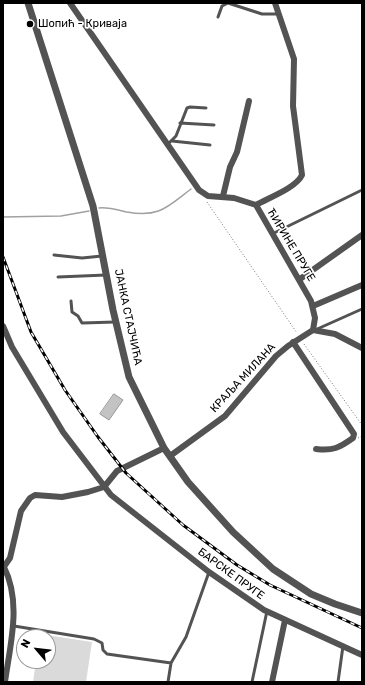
<!DOCTYPE html>
<html>
<head>
<meta charset="utf-8">
<style>
  body { margin:0 }
  #map { position:relative; width:365px; height:685px; overflow:hidden; background:#fff; font-family:Rubik,sans-serif }
  canvas { display:block }
  .frame { position:absolute; inset:0; border:4px solid #000; pointer-events:none }
  .north { position:absolute; left:16px; top:629px; width:40px; height:40px; box-sizing:border-box; background:#fff; border:1px solid #999; border-radius:50%; rotate:298deg; font-size:11px; font-weight:700; line-height:16px; text-align:center; color:#000 }
  .north::after { content:''; display:block; margin:auto; width:14px; height:18px; background:#000; clip-path:polygon(50% 0,100% 100%,50% 72%,0 100%) }
</style>
</head>
<body>
<div id="map">
<canvas width="365" height="685"></canvas>
<div class="frame"></div>
<div class="north">N</div>
</div>
<script>
const c = document.querySelector('canvas').getContext('2d');
c.lineJoin = 'round';
function fill(path, color) { c.fillStyle = color; c.fill(path, 'evenodd'); }
function trace(path, color, width, dash) { c.strokeStyle = color; c.lineWidth = width; c.lineCap = dash ? 'butt' : 'round'; c.setLineDash(dash || []); c.stroke(path); }
function drawText(font, color, halo, rows, align = 'center') {
  c.font = font + ' Rubik,sans-serif'; c.lineWidth = 3.5; c.setLineDash([]); c.textBaseline = 'middle'; c.strokeStyle = halo; c.fillStyle = color; for (const [text, x, y, turn = 0] of rows) {
    c.save(); c.translate(x, y); c.rotate((+turn || 0) * Math.PI / 180); c.textAlign = isNaN(turn) ? turn : align; if (halo) c.strokeText(text, 0, 0); c.fillText(text, 0, 0); c.restore();
  }
}
fill(new Path2D(`
  M40,634L92,642L86,682H33L36,661H48V637H40Z`), '#dadada');
trace(new Path2D(`
  M99,208C108,207 118,210 127,212C159,218 167,207 191,189
  M3,217L61,216L89,211`), '#a1a1a1', 1.5);
const building = new Path2D(`
  M114,394L123,400L109,420L100,414Z`);
fill(building, '#c3c3c3');
trace(building, '#979797', 1);
trace(new Path2D(`
  M207,202L297,333
  M304,344L362,425
  M358,438L362,436`), '#757575', 1, [1, 2]);
trace(new Path2D(`
  M218,17L222,6L228,3L262,14H277
  M180,123L214,125
  M172,141L210,145
  M168,144L176,136L187,108L190,107L206,108
  M272,234L362,190
  M54,255L82,258L102,256
  M58,277L106,275
  M71,301L72,312L78,316L82,323L115,322
  M315,330L362,309
  M14,626L94,639L102,643L103,650L107,654L171,663
  M168,682L171,663L186,637L209,572
  M252,682L267,611
  M338,682L343,646`), '#535353', 3);
trace(new Path2D(`
  M70,3L199,190L208,196L234,198L256,205L311,301L315,318L313,330
  M223,196L230,167L237,152L249,101
  M256,205C268,198 296,188 302,175L293,106L294,59L275,3
  M300,279L362,235
  M313,306L362,285
  M3,326L12,347L63,432L111,495L209,572L264,610L362,655
  M313,330L335,334L362,348
  M293,342L354,434L353,438C339,448 333,451 316,449
  M170,456L225,416L276,356L288,346L313,330
  M4,567C22,603 10,645 5,682
  M3,568L10,558L21,511L30,498L35,495L62,497L88,492L104,487L117,471L164,448
  M272,682L285,620`), '#535353', 6);
trace(new Path2D(`
  M28,3L93,206L113,310L129,377L164,448L188,482L233,532L273,569L311,594L335,604L362,613`), '#535353', 7);
const rail = new Path2D(`
  M3,257L31,332L65,390L98,437L126,473L183,525L237,565L270,585L362,628`);
trace(rail, '#000', 3);
trace(rail, '#fff', 1.5, [4.5]);
for (const [x, y, r, color] of [
  [30,24,4,"#000"]
]) { const dot = new Path2D(); dot.arc(x, y, r, 0, 2 * Math.PI); c.fillStyle = color; c.fill(dot); trace(dot, '#fff', 1.5); }
drawText('11px', '#000', '#fff', [
  ["Шопић - Криваја",38,24]
], 'left');
drawText('11px', '#000', '#fff', [
  ["ЋИРИНЕ ПРУГЕ",291,245,59],
  ["ЈАНКА СТАЈЧИЋА",128,317,78],
  ["КРАЉА МИЛАНА",243,378,-47],
  ["БАРСКЕ ПРУГЕ",231,574,36]
]);
</script>
</body>
</html>
